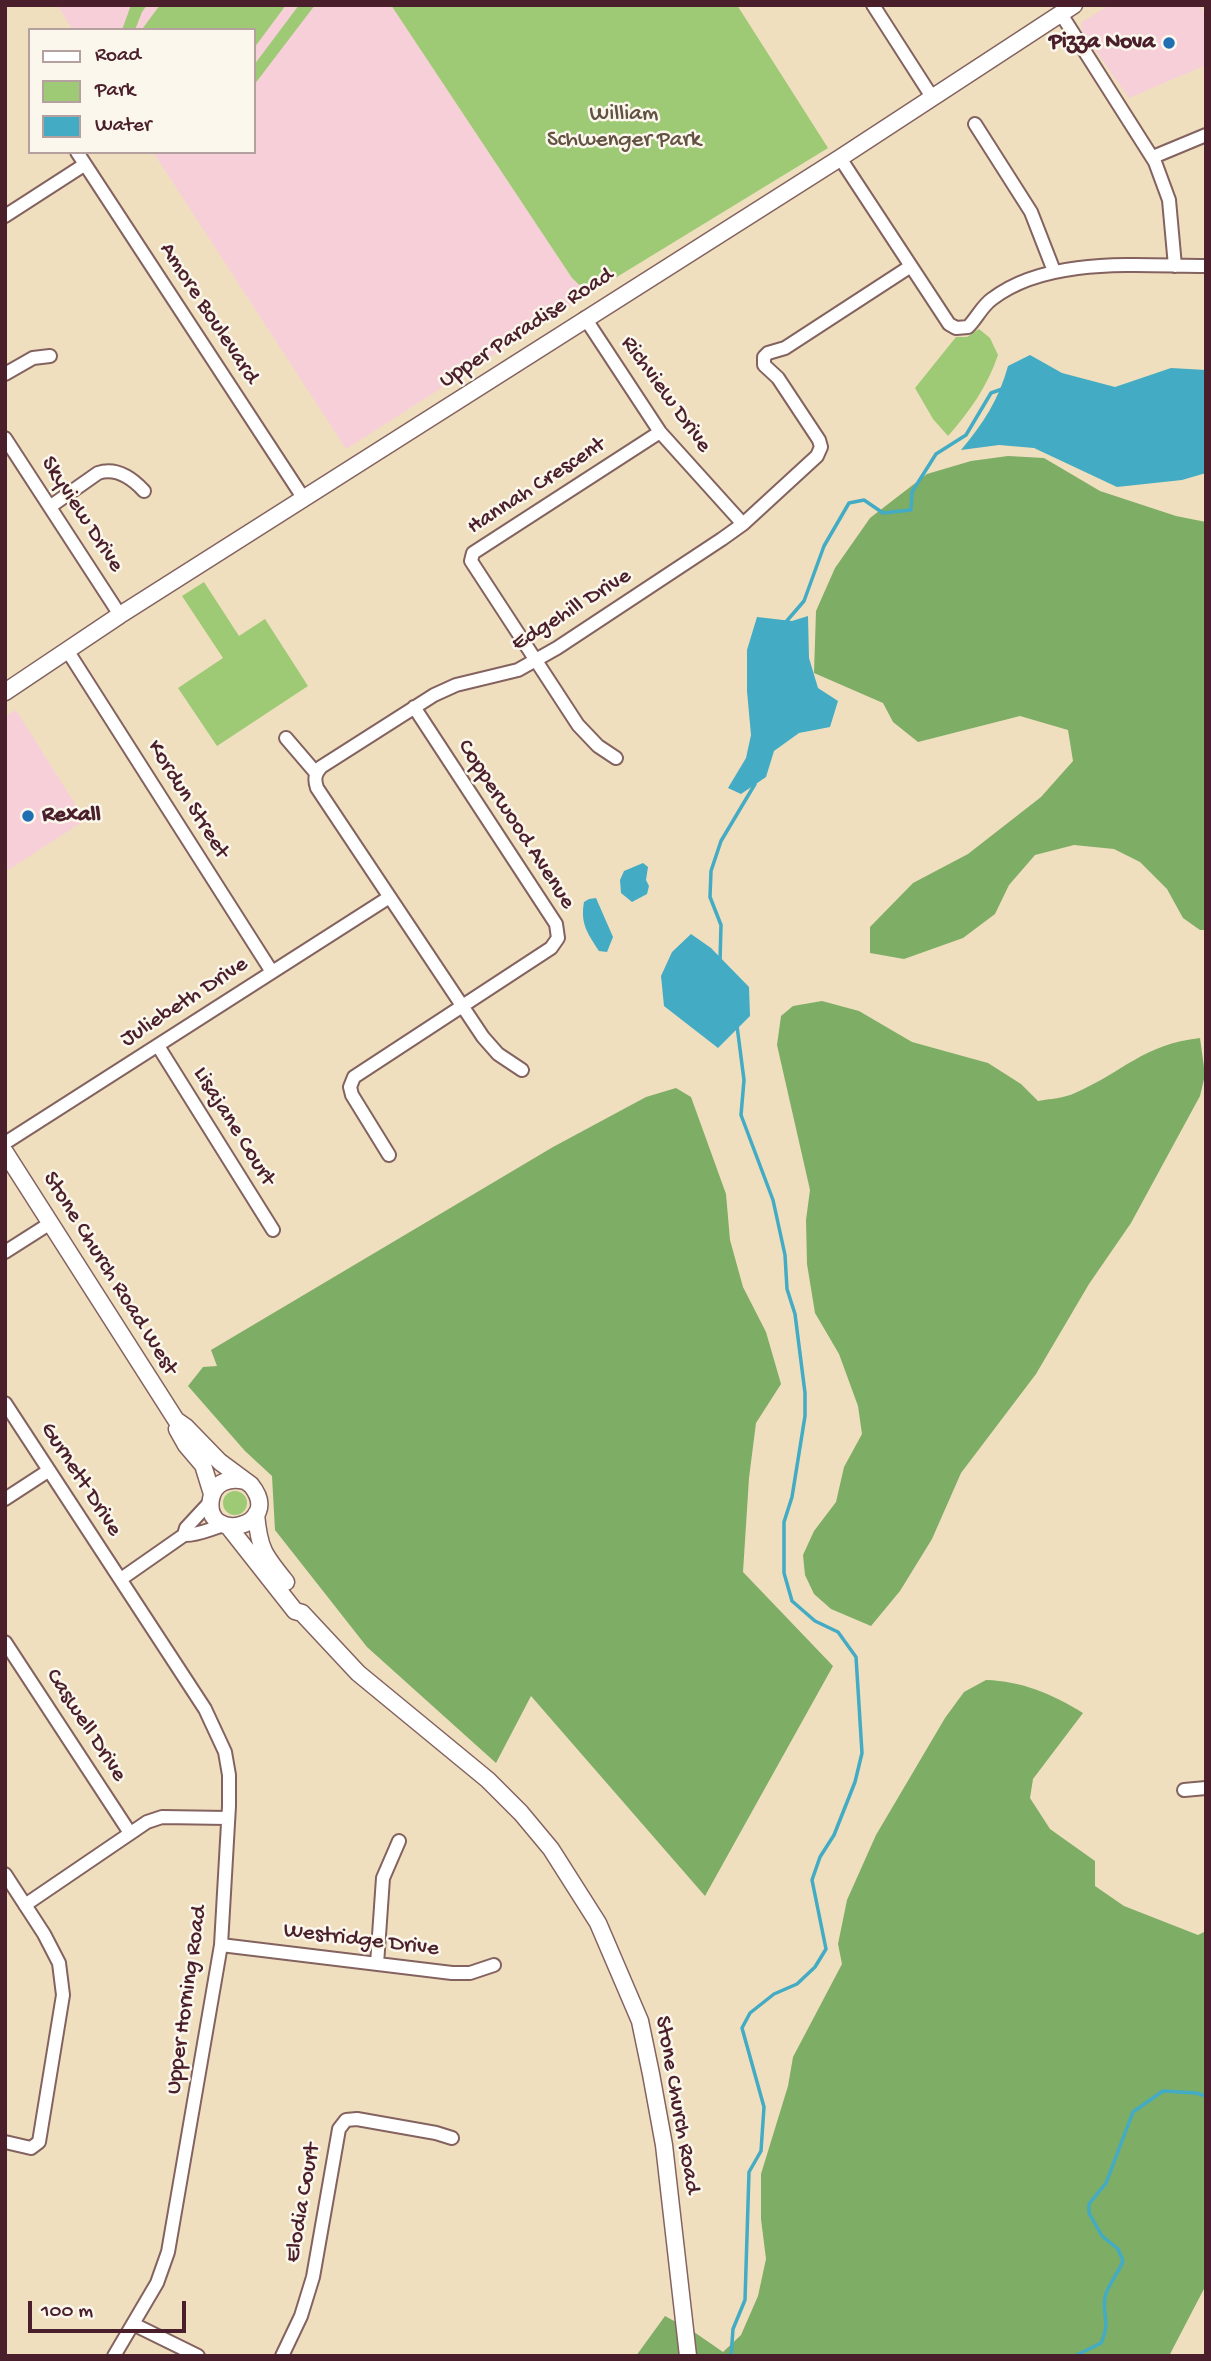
<!DOCTYPE html>
<html>
<head>
<meta charset="utf-8">
<style>
  body { margin:0 }
  #map { position:relative; width:1211px; height:2361px; overflow:hidden; background:#efdfbf; font-family:"Gochi Hand",sans-serif }
  canvas { display:block }
  .frame { position:absolute; inset:0; border:7px solid #4a1f2b; pointer-events:none }
  .legend { position:absolute; left:28px; top:28px; width:228px; height:126px; box-sizing:border-box; background:#fbf7ec; border:2px solid #b4a19f; margin:0; padding:9px 12px; list-style:none; font-size:21px; color:#4a1f2b }
  .legend li { display:flex; align-items:center; gap:14px; height:35px }
  .legend b { width:35px; border:2px solid #b4a19f }
  .scale { position:absolute; left:28px; top:2301px; width:158px; height:32px; box-sizing:border-box; border:4px solid #4a1f2b; border-top:0; padding-left:9px; font-size:21px; line-height:24px; white-space:nowrap; color:#4a1f2b; -webkit-text-stroke:5px #fbf7ec; paint-order:stroke }
</style>
</head>
<body>
<div id="map">
<canvas width="1211" height="2361"></canvas>
<div class="frame"></div>
<ul class="legend">
<li><b style="height:9px;background:#fff"></b>Road</li>
<li><b style="height:19px;background:#9ec975"></b>Park</li>
<li><b style="height:19px;background:#43abc3"></b>Water</li>
</ul>
<div class="scale">100 m</div>
</div>
<script>
const c = document.querySelector('canvas').getContext('2d');
c.lineJoin = 'round';
function fill(path, color) { c.fillStyle = color; c.fill(path, 'evenodd'); }
function trace(path, color, width, dash) { c.strokeStyle = color; c.lineWidth = width; c.lineCap = dash ? 'butt' : 'round'; c.setLineDash(dash || []); c.stroke(path); }
function drawText(font, color, halo, rows, align = 'center') {
  c.font = font + ' "Gochi Hand",sans-serif'; c.lineWidth = 5; c.setLineDash([]); c.textBaseline = 'middle'; c.strokeStyle = halo; c.fillStyle = color; for (const [text, x, y, turn = 0] of rows) {
    c.save(); c.translate(x, y); c.rotate((+turn || 0) * Math.PI / 180); c.textAlign = isNaN(turn) ? turn : align; if (halo) c.strokeText(text, 0, 0); c.fillText(text, 0, 0); c.restore();
  }
}
fill(new Path2D(`
  M57,5H391L572,278L589,294L346,449L153,152H254V30H73Z
  M1109,5H1199L1206,15V65L1129,98L1082,31L1081,23Z
  M16,710L85,820L5,872V717Z`), '#f6cfd8');
fill(new Path2D(`
  M131,5H147L142,12L135,30H122Z
  M160,5H286L254,48V30H145L143,28Z
  M299,5H315L254,85V65Z
  M391,5H737L828,148L589,294L572,278Z
  M979,329L990,338L998,355C987,387 970,411 948,436L933,419L915,388L956,337H967Z
  M204,582L239,636L265,619L308,686L217,746L178,688L223,658L182,596Z
  M223 1503a12 12 0 1 1 24 0a12 12 0 1 1-24 0Z`), '#9ec975');
fill(new Path2D(`
  M1008,456L1044,458L1100,491L1176,516L1206,522V930H1200L1183,918L1167,889L1140,862L1114,849L1074,845L1035,855L1009,885L995,914L963,938L904,959L870,953V927L913,883L968,854L1041,797L1073,761L1068,730L1020,716L918,742L893,722L883,703L814,673L816,611L835,568L870,518L927,474L971,461Z
  M822,1001L859,1011L912,1042L988,1063L1021,1084L1038,1101C1049,1099 1065,1098 1075,1093C1123,1072 1144,1044 1200,1038L1205,1075L1200,1096L1131,1223L1089,1284L1036,1374L961,1473L932,1539L900,1591L871,1626L831,1609L814,1594L805,1575L803,1555L814,1531L836,1502L844,1467L862,1434L858,1406L839,1354L815,1313L807,1264L806,1220L810,1190L777,1045L781,1016L793,1006Z
  M676,1088L691,1097L726,1194L730,1240L743,1287L766,1332L781,1384L756,1423L749,1478L743,1572L833,1666L705,1896L531,1696L496,1763L367,1647L275,1530L272,1476L245,1451L188,1386L203,1367L217,1366L211,1350L553,1147L646,1097Z
  M986,1680C1021,1681 1053,1694 1083,1713L1033,1779L1030,1798L1050,1829L1095,1861V1886L1124,1906L1198,1935L1206,1931V2285L1169,2356H696L695,2348L690,2356H636L665,2316L694,2332L723,2352L741,2335L758,2296L766,2259L761,2219V2174L788,2086L793,2057L842,1964L838,1944L847,1900L876,1835L945,1718L964,1692Z`), '#7ead66');
fill(new Path2D(`
  M1030,355L1062,373L1115,387L1171,368L1206,370V473L1182,480L1117,487L1034,448L999,445L961,450C983,424 999,399 1008,366Z
  M808,616L809,658L818,688L838,701L830,727L799,733L774,751L766,777L741,794L728,788L746,758L751,735L747,691V650L757,617L792,621Z
  M643,863L648,867L646,880L649,886L647,894L632,902L621,893L620,880L624,871Z
  M596,898L613,937L607,952L599,951C588,934 580,924 584,902L589,899Z
  M691,934L711,948L749,987L750,1016L718,1048L664,1006L661,976L672,952Z`), '#43abc3');
trace(new Path2D(`
  M785,623L804,601L824,546L849,503L864,500L883,513L911,510L912,492L936,454L966,435L991,393L1005,388
  M720,962L721,925L710,897L711,871L721,841L755,784
  M731,2356L733,2329L745,2300L749,2172L761,2151L764,2107L742,2028L750,2013L774,1994L797,1984L815,1967L826,1949L812,1880L820,1857L834,1835L855,1782L862,1753L856,1657L838,1632L815,1621L792,1601L784,1573V1522L792,1497L805,1416V1393L795,1314L787,1289L785,1255L773,1200L741,1115L744,1080L737,1026
  M1075,2356L1101,2343C1111,2321 1102,2317 1105,2297C1108,2284 1118,2274 1123,2261L1118,2249L1102,2236L1089,2213V2204L1106,2183L1133,2112L1163,2091L1196,2093L1206,2096`), '#43abc3', 3.5);
const minor = new Path2D(`
  M873,5L932,97
  M1061,14L1155,162L1169,200L1175,266
  M975,124L1031,212L1054,271
  M77,152L304,499
  M1153,157L1206,135
  M840,158L949,324L956,328L968,327C977,318 982,306 992,299C1048,256 1139,266 1206,266
  M5,216L84,165
  M585,318L660,432L743,524
  M5,374L33,358L50,356
  M5,438L120,615
  M51,506L98,473C116,467 132,478 144,491
  M67,650L272,972
  M286,738L316,773
  M616,758L598,746L578,725L471,561L473,553L660,432
  M158,1046L273,1230
  M522,1070L498,1054L483,1037L317,788C314,779 315,774 321,767L434,695L456,685L518,670L557,648L722,539L743,524L817,456L821,447L819,440L778,378L764,365V357L768,353L785,348L911,266
  M5,1143L388,898
  M389,1155L352,1095L350,1087L354,1077L551,948L558,938L556,924L414,707
  M5,1252L49,1224
  M5,1403L205,1709L225,1752L229,1775V1806L221,1945L168,2252L157,2283L114,2356
  M5,1499L48,1471
  M184,1535C197,1536 212,1528 225,1525
  M121,1579L184,1535L186,1528L211,1501
  M5,1642L130,1833
  M1184,1790L1206,1788
  M5,1874L44,1934L59,1963L63,1995L39,2142L31,2148L5,2142
  M25,1905L147,1822L162,1817L228,1818
  M221,1945L452,1973H470L494,1965
  M377,1964L383,1878L399,1841
  M133,2324L198,2356
  M282,2356L301,2316L313,2277L339,2129L346,2120L357,2119L436,2133L452,2138`);
const major = new Path2D(`
  M5,692L120,615L840,158L1074,5
  M5,1152L176,1420L186,1427L220,1462L251,1485C285,1527 203,1545 211,1499C214,1482 230,1477 245,1481
  M177,1429L186,1445L203,1465L212,1494
  M256,1514C259,1549 264,1555 286,1582
  M228,1526L295,1611L302,1613L358,1673L488,1780L521,1813L551,1849L598,1923L640,2021L651,2074L664,2145L688,2356`);
trace(minor, '#84625f', 16);
trace(major, '#84625f', 19);
trace(minor, '#fff', 12);
trace(major, '#fff', 16);
for (const [x, y, r, color] of [
  [1169,43,7,"#1f6fb2"],
  [28,816,7,"#1f6fb2"]
]) { const dot = new Path2D(); dot.arc(x, y, r, 0, 2 * Math.PI); c.fillStyle = color; c.fill(dot); trace(dot, '#fbf7ec', 2.5); }
drawText('bold 23px', '#4a1f2b', '#fbf7ec', [
  ["Pizza Nova",1155,43],
  ["Rexall",42,816,"left"]
], 'right');
drawText('23px', '#635241', '#fbf7ec', [
  ["William",624,115],
  ["Schwenger Park",624,141]
]);
drawText('23px', '#4a1f2b', '#fbf7ec', [
  ["Amore Boulevard",208,314,57],
  ["Upper Paradise Road",527,329,-33],
  ["Richview Drive",665,395,54],
  ["Hannah Crescent",537,487,-33],
  ["Skyview Drive",81,515,57],
  ["Edgehill Drive",572,611,-32],
  ["Kordun Street",187,800,58],
  ["Copperwood Avenue",515,825,57],
  ["Juliebeth Drive",185,1003,-33],
  ["Lisajane Court",233,1127,58],
  ["Stone Church Road West",109,1274,58],
  ["Gurnett Drive",80,1480,57],
  ["Caswell Drive",85,1726,57],
  ["Westridge Drive",361,1941,7],
  ["Upper Horning Road",188,2000,-82],
  ["Stone Church Road",676,2105,80],
  ["Elodia Court",304,2203,-80]
]);
</script>
</body>
</html>
